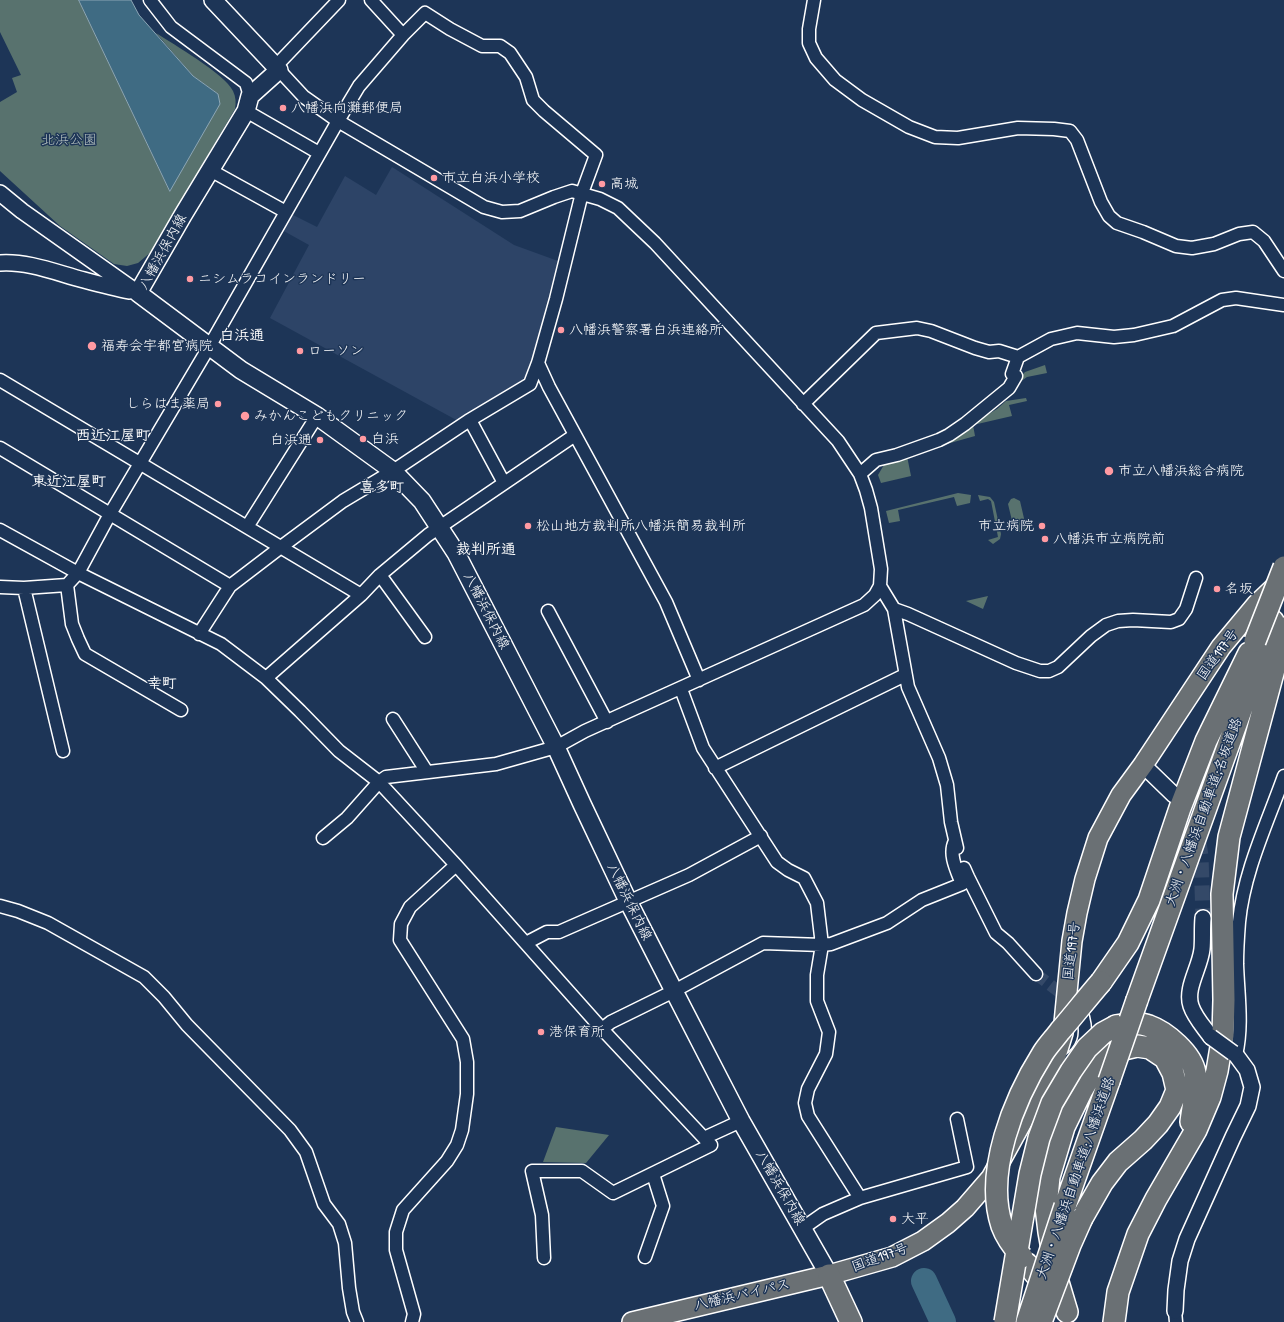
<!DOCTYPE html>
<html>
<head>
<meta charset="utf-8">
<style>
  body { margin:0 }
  canvas { display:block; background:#1d3557 }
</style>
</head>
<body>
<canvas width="1284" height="1322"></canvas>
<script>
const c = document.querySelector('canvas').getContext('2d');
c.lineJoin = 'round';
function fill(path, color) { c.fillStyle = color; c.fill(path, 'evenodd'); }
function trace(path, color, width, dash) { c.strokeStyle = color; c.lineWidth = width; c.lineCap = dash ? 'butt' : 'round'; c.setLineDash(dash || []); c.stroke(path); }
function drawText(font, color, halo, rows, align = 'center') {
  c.font = font + ' "Patrick Hand","Klee One",sans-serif'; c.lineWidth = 3; c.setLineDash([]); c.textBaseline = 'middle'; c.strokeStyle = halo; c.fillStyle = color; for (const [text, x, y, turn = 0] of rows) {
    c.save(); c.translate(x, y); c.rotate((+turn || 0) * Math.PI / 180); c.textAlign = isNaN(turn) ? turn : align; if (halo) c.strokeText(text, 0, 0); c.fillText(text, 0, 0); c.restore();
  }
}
fill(new Path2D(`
  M392,167L514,245L558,261L526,381L460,422L270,318L309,245L282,230L291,214L317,227L345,176L376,195Z`), '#2d4467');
fill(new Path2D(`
  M0,0H79L170,191L218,94L193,76L156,33C173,44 225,74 233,91C236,97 236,103 235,109L151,252L138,263L127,266L114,264L60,226L0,171V102L17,92L12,78L21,75L0,32Z
  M1045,365L1047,373L1027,377L1020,382L1017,381L1025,372Z
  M1026,398L1027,401L1009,405L1012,416L973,425L975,436L922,451L987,415L997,409L1006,401Z
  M907,456L911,476L881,483L878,475L885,463Z
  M958,493L971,495L970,503L957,506L954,497L898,510L900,521L889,523L886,511Z
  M978,495L990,497L994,502L1001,534L1000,539L993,544L988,540L998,537L991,501L988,499L980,501Z
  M1014,498L1020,501L1026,527L1024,530L1019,532L1014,529L1008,504L1011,499Z
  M988,596L983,609L966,601Z
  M556,1127L609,1135L586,1163L543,1162Z`), '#58726e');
const water = new Path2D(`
  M79,0H131L139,15L193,76L218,94L220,104L170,191Z`);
fill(water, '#3f6b83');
trace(water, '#8ca6b5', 1);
trace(new Path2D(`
  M924,1281L943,1322`), '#3f6b83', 26);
trace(new Path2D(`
  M1036,974L1070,1000`), '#344968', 12, [12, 6]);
trace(new Path2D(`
  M1177,800L1190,816L1198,836L1201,856L1203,918`), '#344968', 15, [15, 8]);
const minor = new Path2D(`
  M150,0L171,27L246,83L250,96
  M371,0L403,35
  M814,0L809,29V43L816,58L835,80L862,100L909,127L935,137L958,138L1018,128L1054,129L1070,131L1077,140L1101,202L1109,216L1117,223L1143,232L1176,246L1192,248L1214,244L1239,234L1253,232L1264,241L1284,271
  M276,66L339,0
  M279,70L304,97L338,121L484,207L502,212L520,211L554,197L572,191L600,199L618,208L655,243L838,441L860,474L866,490L871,508L881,569L880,586L875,595L864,605L585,731L556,747L496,764L386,777L379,782L347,818L323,838
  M246,111L319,153
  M210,170L286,212
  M538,363L549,387L666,602L699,680
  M0,380L361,595
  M803,404L876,333L917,328L931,331L975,348L989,352L999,351L1018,357
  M470,420L504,483
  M0,448L230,586
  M860,474L876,460L897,455L939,440L949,435L965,424L1009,388L1016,376L1012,374L1018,357L1051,339L1077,333L1114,337L1134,335L1173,326L1222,300L1236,298L1284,305
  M247,527L317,416
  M0,530L78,573L221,644L266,678L300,711L339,751L379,782L456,865L602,1029L704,1138L741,1121
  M380,575L425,637
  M67,585L72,624L78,639L85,654L181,710
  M880,586L894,609L908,687L939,758L947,785L951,822L957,848
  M0,587L24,588L67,585L78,573L110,514L209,347L338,121L359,86L403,35L425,13L450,29L482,46H500L510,53L526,77L533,100L544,111L596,155L582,193L556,299L538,363L530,384L468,421L393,471L343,501L281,547L230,586L199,634
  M24,588L63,751
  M894,609L908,614L1016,663L1040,671H1049L1058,667L1091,636L1106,625L1118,621L1133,620L1171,622L1179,619L1186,609L1196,578
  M548,611L607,722
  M266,678L361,595L380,575L428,535L575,435
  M681,689L703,748L777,862L788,870L804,878L817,903L822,945L817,975V1001L829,1032L826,1054L808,1089L805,1103L808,1116L860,1198
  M393,719L427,772
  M715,768L905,675
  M964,868L968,877L996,933L1008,943L1036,974
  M0,906L18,911L48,923L144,977L164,997L187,1025L290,1130L306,1152L324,1204L339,1224L345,1243L349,1288L353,1312L357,1322
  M526,943L547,932H559L689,875L761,836
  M602,1029L611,1022L674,991L763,943L822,945L831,944L887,923L922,900L962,884C957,871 948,854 955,841
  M1236,1055C1243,1025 1238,995 1237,964C1237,950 1238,935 1239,922C1244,871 1267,824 1284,776
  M1055,1059L1067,1062C1084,1050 1088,1036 1083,1017
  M803,1228L823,1214L860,1198L967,1167L957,1119
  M645,1257L663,1206L653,1174
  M544,1258L542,1215L532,1171H582L613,1193L711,1145L704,1138
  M1175,1311L1176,1322
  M412,1322L414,1314L396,1250V1232L403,1210L447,1161L457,1145L462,1130L467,1094V1062L463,1039L400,940L401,924L410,907L456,865`);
const tertiary = new Path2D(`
  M0,193L22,211L138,293
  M0,263C28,261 57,273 84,280C99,284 114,288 129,291
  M1143,765L1174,795
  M1203,918C1202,929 1203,939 1202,949C1200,968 1185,988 1191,1006C1195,1018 1204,1027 1211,1037
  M1175,1311L1176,1290L1180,1261L1187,1239L1233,1137L1248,1106L1252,1087L1247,1070L1236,1055L1233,1053`);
const secondary = new Path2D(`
  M213,0L279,70L250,96L246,111L183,215L138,293L241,370L317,416L393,471L422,501L456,553L556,747L582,804L628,901L674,991L741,1121L829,1275`);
const trunk = new Path2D(`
  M632,1322L829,1275L892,1257L923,1241L948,1223L965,1208L991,1178L1038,1093L1055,1059L1063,1033L1072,941L1077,913L1085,879L1098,838L1121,795L1143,765L1221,647L1256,605L1277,585`);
const motorway = new Path2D(`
  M1101,982L1128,943L1149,900L1180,808L1206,741L1249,653
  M1137,1000L1273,621
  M1116,1026C1125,1024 1139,1022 1149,1026C1166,1032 1192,1054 1195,1073C1197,1090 1193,1106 1191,1122
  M1065,1206L1109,1081
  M1027,1264L1050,1292
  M829,1275L851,1322
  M1067,1312L1058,1282L1049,1232L1046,1207L1049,1177L1064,1127L1082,1090L1097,1064L1111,1052L1137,1046L1150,1048L1165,1058L1173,1073L1177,1090L1170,1107L1158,1124L1143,1140L1118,1162L1102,1183L1082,1218
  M1114,1322L1118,1292L1138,1234L1156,1199L1196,1130L1210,1097L1217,1071L1223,1035L1224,1000L1222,894L1229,837L1277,658L1284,628`);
trace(minor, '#fff', 15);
trace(tertiary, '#fff', 18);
trace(secondary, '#fff', 20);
trace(trunk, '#fff', 22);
trace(motorway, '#fff', 24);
trace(minor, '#1d3557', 12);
trace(tertiary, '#1d3557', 15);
trace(secondary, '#1d3557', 17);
trace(trunk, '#6a7074', 19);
trace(motorway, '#6a7074', 21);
const tertiaryBridge = new Path2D(`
  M1211,1037L1233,1053`);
const motorwayBridge = new Path2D(`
  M1255,641L1284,567
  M1109,1081L1137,1000
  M1022,1257C1014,1248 1006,1237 1002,1226C984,1172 1014,1099 1043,1053C1048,1045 1055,1038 1060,1031C1074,1015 1087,998 1101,982
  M1005,1322L1030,1174L1039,1138L1052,1103L1071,1071L1087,1048L1103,1033L1116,1026
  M1027,1322L1065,1206
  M1041,1322L1070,1245L1082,1218`);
trace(tertiaryBridge, '#fff', 18, []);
trace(motorwayBridge, '#fff', 24, []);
trace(tertiaryBridge, '#1d3557', 15);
trace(motorwayBridge, '#6a7074', 21);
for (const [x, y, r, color] of [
  [283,108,4,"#ff9aa2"],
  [434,178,4,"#ff9aa2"],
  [602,184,4,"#ff9aa2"],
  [190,279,4,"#ff9aa2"],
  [561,330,4,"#ff9aa2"],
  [92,346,5,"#ff9aa2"],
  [300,351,4,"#ff9aa2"],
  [218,404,4,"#ff9aa2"],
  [245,416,5,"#ff9aa2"],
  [363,439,4,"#ff9aa2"],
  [320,440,4,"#ff9aa2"],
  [1109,471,5,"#ff9aa2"],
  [528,526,4,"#ff9aa2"],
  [1042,526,4,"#ff9aa2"],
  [1045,539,4,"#ff9aa2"],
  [1217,589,4,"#ff9aa2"],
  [541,1032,4,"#ff9aa2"],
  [893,1219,4,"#ff9aa2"]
]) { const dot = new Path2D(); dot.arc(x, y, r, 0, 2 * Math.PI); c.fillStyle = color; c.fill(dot); trace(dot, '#1d3557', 1.5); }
drawText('14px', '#fff', '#1d3557', [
  ["八幡浜向灘郵便局",291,108],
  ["市立白浜小学校",442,178],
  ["高城",610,184],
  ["ニシムラコインランドリー",198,279],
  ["八幡浜警察署白浜連絡所",569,330],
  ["福寿会宇都宮病院",101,346],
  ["ローソン",308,351],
  ["しらはま薬局",210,404,"right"],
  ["みかんこどもクリニック",254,416],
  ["白浜",371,439],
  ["白浜通",312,440,"right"],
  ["市立八幡浜総合病院",1118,471],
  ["松山地方裁判所八幡浜簡易裁判所",536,526],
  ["市立病院",1034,526,"right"],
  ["八幡浜市立病院前",1053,539],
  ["名坂",1225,589],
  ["港保育所",549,1032],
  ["大平",901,1219]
], 'left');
drawText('14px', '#b4c0be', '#1d3557', [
  ["北浜公園",69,140]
]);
drawText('14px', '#fff', '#1d3557', [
  ["八幡浜保内線",163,252,-61],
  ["八幡浜保内線",486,611,63],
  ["国道197号",1218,655,-54],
  ["大洲・八幡浜自動車道;名坂道路",1204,812,-70],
  ["八幡浜保内線",629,902,64],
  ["国道197号",1072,951,-83],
  ["大洲・八幡浜自動車道;八幡浜道路",1076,1178,-71],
  ["八幡浜保内線",780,1188,60],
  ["国道197号",880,1258,-20],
  ["八幡浜バイパス",742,1295,-13]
]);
drawText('bold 15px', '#fff', '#1d3557', [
  ["白浜通",242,336],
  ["西近江屋町",113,436],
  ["東近江屋町",69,482],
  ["喜多町",382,488],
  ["裁判所通",486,550],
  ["幸町",162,684]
]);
</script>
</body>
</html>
